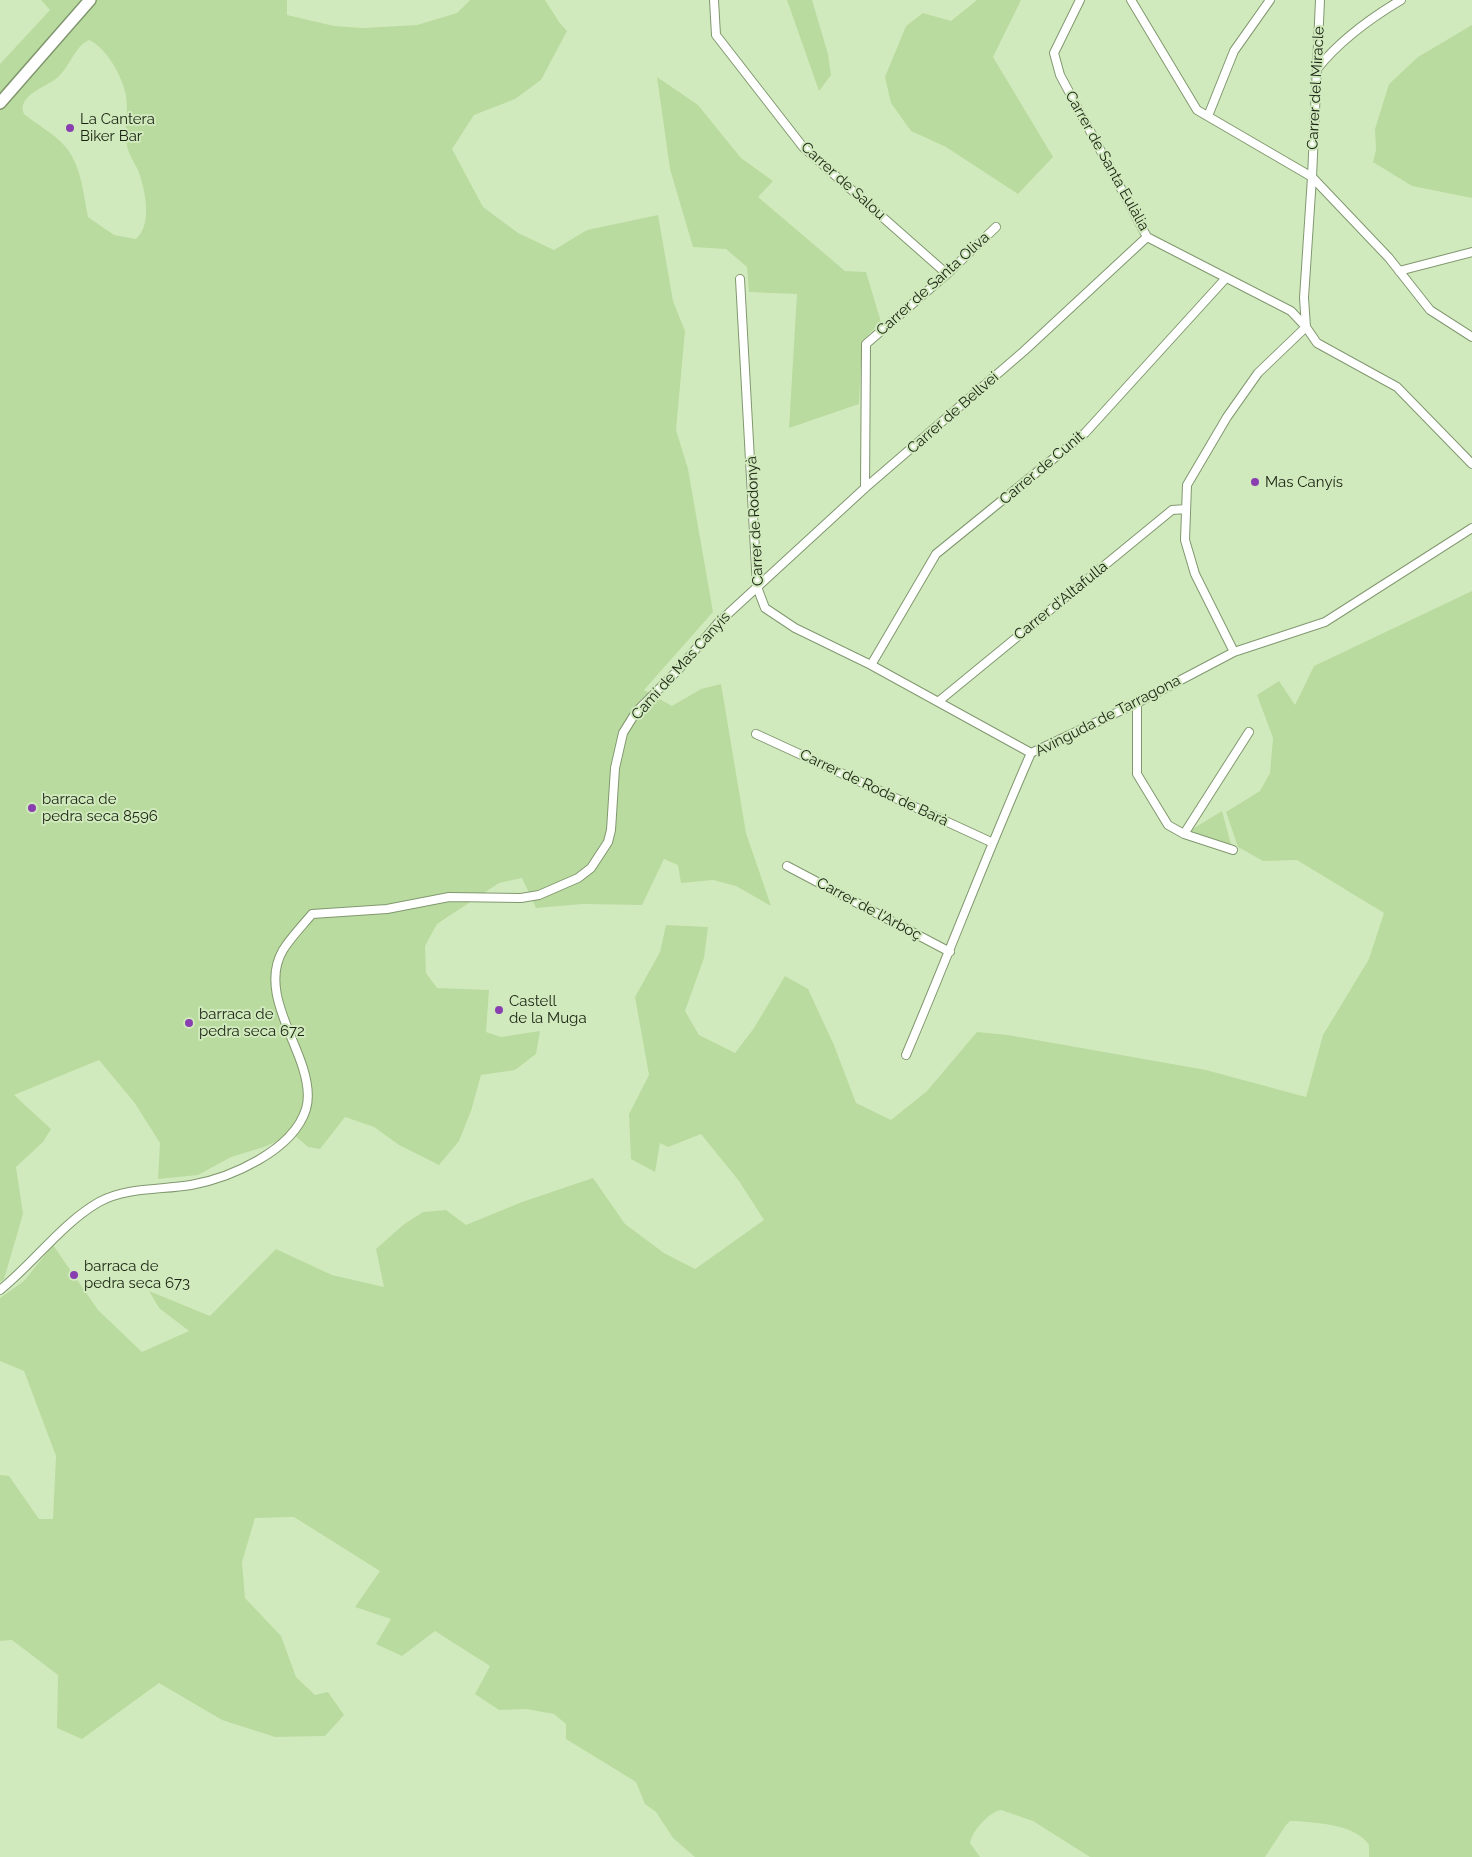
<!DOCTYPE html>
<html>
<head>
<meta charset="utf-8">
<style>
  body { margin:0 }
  canvas { display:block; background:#d1eabd }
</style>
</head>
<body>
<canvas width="1472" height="1857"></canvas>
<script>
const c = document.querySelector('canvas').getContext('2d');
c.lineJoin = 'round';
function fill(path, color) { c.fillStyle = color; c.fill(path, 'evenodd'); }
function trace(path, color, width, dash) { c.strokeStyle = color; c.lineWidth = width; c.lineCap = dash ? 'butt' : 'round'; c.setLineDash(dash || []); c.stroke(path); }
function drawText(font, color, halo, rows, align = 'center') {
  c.font = font + ' Raleway,sans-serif'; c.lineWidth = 4; c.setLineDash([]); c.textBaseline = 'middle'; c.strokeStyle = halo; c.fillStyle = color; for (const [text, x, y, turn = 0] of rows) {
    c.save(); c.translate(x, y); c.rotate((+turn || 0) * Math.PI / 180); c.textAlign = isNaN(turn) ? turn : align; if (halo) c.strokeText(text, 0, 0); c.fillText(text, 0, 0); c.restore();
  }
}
fill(new Path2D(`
  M41,0H287V15L334,26L363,28L417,25L457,13L470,0H545L559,22L567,31L541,80L515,99L474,115L452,149L483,207L518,233L554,250L587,230L658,215L673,301L685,331L676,430L688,469L713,612L644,690L672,706L701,689L721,684L746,833L771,906L736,886L713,880L681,883L678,865L664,859L642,905L583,904L536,908L522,878L499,883L437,924L425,946L426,973L437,988L489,990L486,1032L501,1037L540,1031L536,1054L515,1070L481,1075L471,1111L459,1141L439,1165L399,1145L374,1127L345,1117L320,1149L308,1147L293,1134L264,1147L231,1157L198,1175L158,1179L160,1143L134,1102L99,1060L14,1095L51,1129L43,1142L16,1167L23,1214L4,1279L0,1282V64L50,10ZM89,40C107,48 123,78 126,96C129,112 123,129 127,146C129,155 134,162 138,170C145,189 153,224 136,239L114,235L88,217C83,191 81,161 61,142C50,131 36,124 24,114C16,96 46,87 57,78C70,67 74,47 89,40Z
  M787,0H812L828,54L831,75L819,91Z
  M977,0H1021L993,57L1053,157L1018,194L946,147L911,131L891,103L885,77L906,26L923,13L951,21Z
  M1472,25V198L1412,186L1373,162L1376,150L1375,129L1389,84L1418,57Z
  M657,77L698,105L741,158L773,181L758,197L845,271L866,272L881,322L862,341L859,404L789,428L797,294L749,292L747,267L726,249L693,247L670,169Z
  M1472,591V1857H1369V1845C1355,1824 1318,1823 1295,1821H1290L1286,1825L1265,1857H1090L1033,1821L1001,1810C989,1812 972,1831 970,1843L980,1857H695L673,1838L656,1812L645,1804L636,1782L566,1739V1724L554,1714L526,1709L499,1710L475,1694L490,1666L435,1631L402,1656L376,1644L391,1619L355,1607L380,1571L294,1517L255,1518L242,1562L245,1598L281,1636L296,1677L315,1695L328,1692L344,1715L325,1736L275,1737L222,1720L159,1683L82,1739L57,1728L58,1675L12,1640L0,1641V1475L9,1476L39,1519H53L56,1456L24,1371L0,1361V1298L24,1281L53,1245L98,1310L142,1352L189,1331L159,1308L149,1291L210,1316L276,1249L332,1275L384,1287L376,1249L403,1225L423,1212L446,1210L466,1225L522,1202L593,1178L625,1224L664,1253L695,1269L764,1220L739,1181L701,1134L668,1147L660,1143L655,1172L631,1159L629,1114L649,1075L635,997L660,952L666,925L708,927L704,958L685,1011L699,1035L735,1053L754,1028L785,976L808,989L834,1045L856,1103L891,1120L927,1091L977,1032L1008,1035L1206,1070L1306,1097L1323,1035L1369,959L1384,913L1297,860L1263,861L1238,847L1226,812L1260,791L1270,773L1273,738L1257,695L1279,681L1295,705L1314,666Z
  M1222,811L1232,848L1186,833Z`), '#badb9f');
const minor = new Path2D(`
  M714,0L716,35L803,147L947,274
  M1080,0L1054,53L1060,75L1147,237L1291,311L1306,327L1258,373L1227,417L1187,485L1185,540L1195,574L1234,652
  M1131,0L1197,110L1312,177L1389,258L1430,310L1472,337
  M1320,0L1312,177L1304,298L1306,327L1317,343L1397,387L1472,464
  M1317,69C1340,40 1369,19 1401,0
  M1208,116L1234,51L1270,0
  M1399,271L1472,252
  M740,279L757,587L765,608L795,628L871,665L1031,753
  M865,488L866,344L947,274L996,227
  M871,665L936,554L1085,433L1226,278
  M939,701L1172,510L1186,509
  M1137,703V774L1168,825L1184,834L1249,732
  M756,734L991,842
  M1184,834L1233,850
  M787,866L950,952
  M906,1055C949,954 987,853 1031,753L1137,703L1234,652L1325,622L1472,528
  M0,1290C34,1263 61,1224 99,1202C126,1187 161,1190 191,1185C230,1178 293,1151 306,1109C310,1096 307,1081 303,1068C292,1032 261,987 283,950C291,937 302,926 312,914L387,909L449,897L521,898L539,895L578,878L591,868L608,842L611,830L615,768L623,733L636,712L678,670L718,623L865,488L1024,351L1147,237`);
const secondary = new Path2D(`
  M0,103L90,0`);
trace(minor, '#81986f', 10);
trace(secondary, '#81986f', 14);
trace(minor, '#fff', 8);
trace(secondary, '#fff', 11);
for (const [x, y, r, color] of [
  [70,128,5,"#893fb0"],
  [1255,482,5,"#893fb0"],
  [32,808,5,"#893fb0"],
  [499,1010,5,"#893fb0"],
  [189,1023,5,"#893fb0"],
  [74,1275,5,"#893fb0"]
]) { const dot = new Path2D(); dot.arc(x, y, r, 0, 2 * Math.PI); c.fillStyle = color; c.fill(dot); trace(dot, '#d1eabd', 2); }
drawText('15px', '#1a2313', '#d1eabd', [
  ["Carrer del Miracle",1316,88,-87],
  ["Carrer de Santa Eulàlia",1107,161,61],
  ["Carrer de Salou",843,181,42],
  ["Carrer de Santa Oliva",933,284,-42],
  ["Carrer de Bellvei",953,413,-41],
  ["Carrer de Cunit",1042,468,-40],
  ["Carrer de Rodonyà",755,521,-93],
  ["Carrer d'Altafulla",1061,601,-39],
  ["Camí de Mas Canyís",681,666,-48],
  ["Avinguda de Tarragona",1108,716,-27],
  ["Carrer de Roda de Barà",874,788,25],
  ["Carrer de l'Arboç",869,909,28]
]);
drawText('15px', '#1a2313', '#d1eabd', [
  ["La Cantera",80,119],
  ["Biker Bar",80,136],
  ["Mas Canyís",1265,482],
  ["barraca de",42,799],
  ["pedra seca 8596",42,816],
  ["Castell",509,1001],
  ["de la Muga",509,1018],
  ["barraca de",199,1014],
  ["pedra seca 672",199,1031],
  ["barraca de",84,1266],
  ["pedra seca 673",84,1283]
], 'left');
</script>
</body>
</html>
